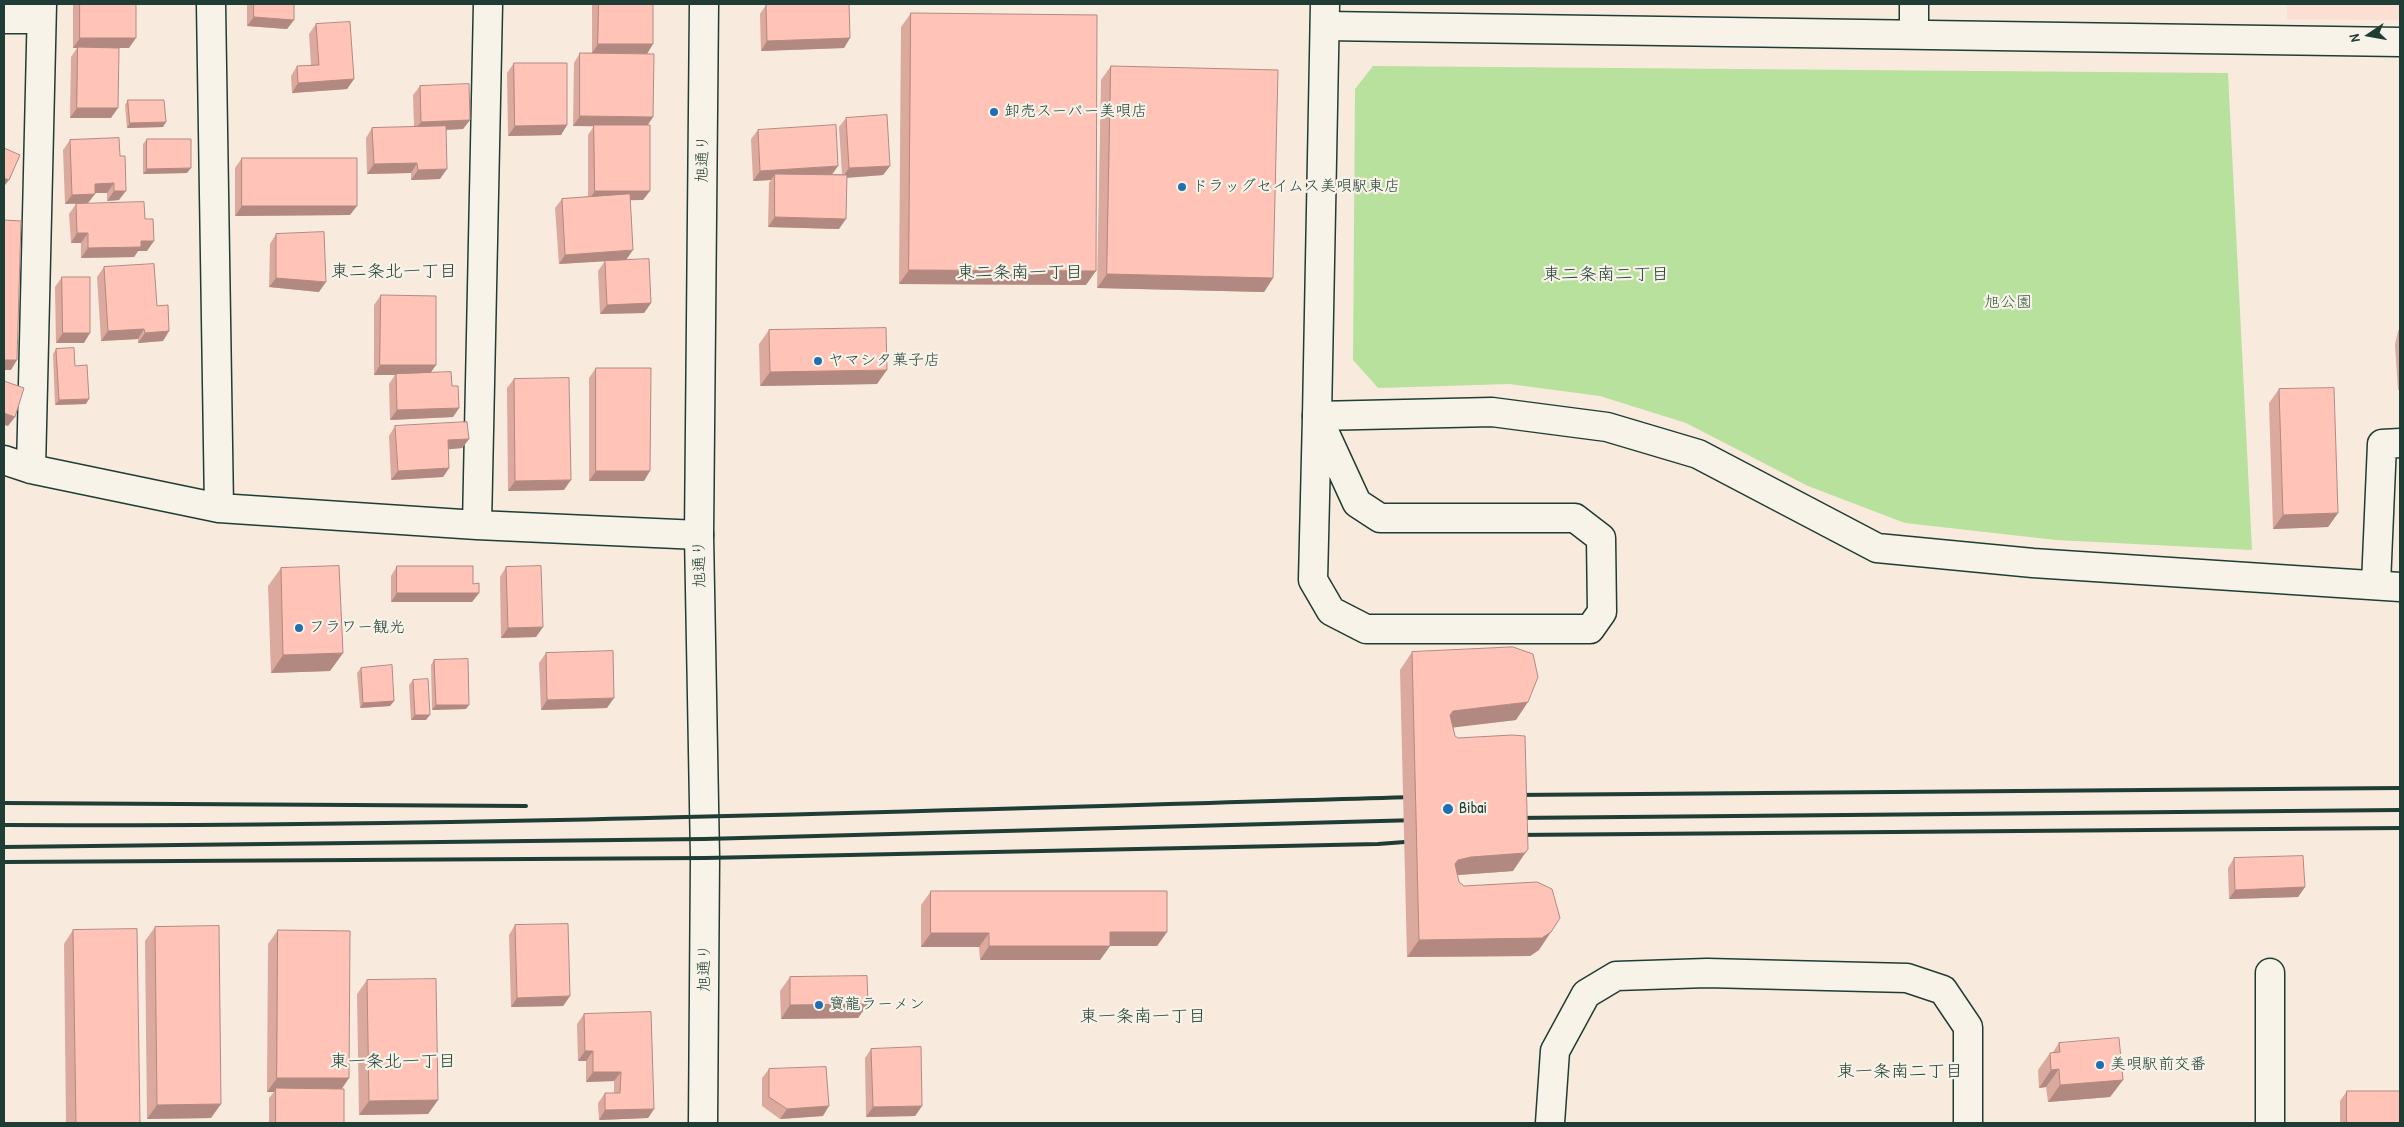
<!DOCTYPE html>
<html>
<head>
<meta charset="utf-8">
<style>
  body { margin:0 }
  #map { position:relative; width:2404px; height:1127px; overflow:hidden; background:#f9eade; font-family:"Patrick Hand",sans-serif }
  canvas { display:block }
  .frame { position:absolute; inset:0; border:5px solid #1f3d34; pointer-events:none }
  .north { position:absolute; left:2344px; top:10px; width:50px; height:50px; -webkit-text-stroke:4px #f7f3e8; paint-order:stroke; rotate:258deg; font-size:14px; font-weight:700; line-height:20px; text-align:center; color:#1f3d34 }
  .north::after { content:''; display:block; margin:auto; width:18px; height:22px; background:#1f3d34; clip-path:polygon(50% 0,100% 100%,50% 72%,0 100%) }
</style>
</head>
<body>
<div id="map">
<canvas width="2404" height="1127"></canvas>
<div class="frame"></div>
<div class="north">N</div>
</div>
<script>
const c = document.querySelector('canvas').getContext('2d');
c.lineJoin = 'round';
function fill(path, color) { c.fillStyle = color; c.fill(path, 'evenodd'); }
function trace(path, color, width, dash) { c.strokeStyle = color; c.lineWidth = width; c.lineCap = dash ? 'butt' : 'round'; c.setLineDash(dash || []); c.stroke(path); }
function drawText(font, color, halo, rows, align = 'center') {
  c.font = font + ' "Patrick Hand","Klee One",sans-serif'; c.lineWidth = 4.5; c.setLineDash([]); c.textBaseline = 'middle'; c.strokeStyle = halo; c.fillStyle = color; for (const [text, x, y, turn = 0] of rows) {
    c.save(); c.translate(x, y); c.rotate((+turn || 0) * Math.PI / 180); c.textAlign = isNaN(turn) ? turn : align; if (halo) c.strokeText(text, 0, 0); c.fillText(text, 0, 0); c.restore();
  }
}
fill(new Path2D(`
  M2287,4H2400V20L2287,19Z`), '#fbdfd2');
fill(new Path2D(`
  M1373,66L2228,73L2252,550L2056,540L1905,523L1808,486L1686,423L1600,396L1509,384L1378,388L1353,360L1355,89Z`), '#b8e19d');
const street = new Path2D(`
  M211,4L219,508
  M1914,4V34
  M4,19H41
  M1325,26L2400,42
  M1317,416L1357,503L1380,518H1575L1601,538L1602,612L1590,629H1366L1331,611L1313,580Z
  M4,460L31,469L219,508L477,525L699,535
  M31,469L42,4
  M477,525L488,4
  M2376,584L2382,444L2400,443
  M1550,1123L1555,1051L1586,994L1616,976L1707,973L1907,978L1943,990L1968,1027V1123`);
const secondary = new Path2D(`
  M1325,4L1317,416L1492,412L1607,427L1698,454L1877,548L2033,563L2400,587
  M2270,973V1123
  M703,1123L705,858L699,535L704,4`);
trace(street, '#1f3d34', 31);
trace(secondary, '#1f3d34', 31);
trace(street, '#f7f3e8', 28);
trace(secondary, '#f7f3e8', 28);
trace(new Path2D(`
  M1513,795L2400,788
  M4,803L526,806
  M1513,818L2400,810
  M4,825C475,827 945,810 1416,797
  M1513,835L2400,828
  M4,847L704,839L1418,820
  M4,862L705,858L1378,844L1418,841`), '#1f3d34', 4);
fill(new Path2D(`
  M73,4H136L129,48H119L111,118H70L71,57L77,48H73Z
  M247,4H294V20L287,29L247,26Z
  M592,4H653L647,54L604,53L653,117L648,125L643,200H630L626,260L651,303L644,313L600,314L598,271L605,261L559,264L555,208L562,199L588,197V135L594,126H573L574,63L580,53H592Z
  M766,5L850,38L844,48L761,51L760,14Z
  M911,13L1086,285L899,284L901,27Z
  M316,24L354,79L347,89L292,93L291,76L297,66L311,65L309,34Z
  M514,63L567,125L561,135L508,136L507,73Z
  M1111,66L1273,278L1264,292L1097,288L1101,80Z
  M420,86L470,120L463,129L446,130L440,179L411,180V173L367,174L366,138L372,128L414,127L413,95Z
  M128,100L163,127L127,128L125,105Z
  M846,118L890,166L883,175L847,178L839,229L768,227L769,183L771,180L753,181L751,139L758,130L832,174H842L839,127Z
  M119,138V200L107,201V193H95L88,203L65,204L63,150L70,140Z
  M147,139L187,173L143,174V144Z
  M242,158L350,215L235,216V168Z
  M76,204L145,219L147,251H138L134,257L81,258V243H71L69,214Z
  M276,234L319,292L269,287L270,244Z
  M104,267L157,306L169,331L163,341L138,343V339L101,341L97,277Z
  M62,277L84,343H56L55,287Z
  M381,295L431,373L452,386L459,408L453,417L390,420L389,384L395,375H374V305Z
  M2400,328V390H2398L2395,345L2398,331Z
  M769,330L877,384L760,386L759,344Z
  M56,349L75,366L86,404L55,405L53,354Z
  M596,368L644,481H589V378Z
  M514,379L564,490L508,491L507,388Z
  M2279,389L2338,513L2328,527L2273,529L2269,403Z
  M395,426L469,439L462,448L448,449L449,468L443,477L391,480L389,436Z
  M397,566L473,584L479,593L472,602H391V576Z
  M506,567L543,627L536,637L501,638L500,577Z
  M281,568L343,653L330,671L271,673L268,586Z
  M1412,652L1516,720L1453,727L1455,736L1513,871L1457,875L1459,882L1539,950L1530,956L1407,957L1400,670Z
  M546,653L607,708L541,710L539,663Z
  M434,660L466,709L432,710L431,665Z
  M361,668L394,701L390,706L360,708L357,673Z
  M413,680L426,720H411L409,685Z
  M2234,858L2305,887L2298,897L2229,899L2228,868Z
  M931,891L1167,932L1157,946H1110L1100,960H980L979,947H921V905Z
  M515,925L570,996L563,1006L511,1007L509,935Z
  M155,927L211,1118L147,1119L145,941Z
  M73,930L140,1123H66L64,944Z
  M278,930L349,1078L342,1089L344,1123H269V1098L274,1092H267L268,944Z
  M790,977L868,1004L858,1018L781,1019L780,991Z
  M367,980L438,1100L428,1114L359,1115L357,994Z
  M584,1014L654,1109L648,1118L599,1120L598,1103L605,1093H614V1081L586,1082V1061H578L577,1024Z
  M2059,1043L2123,1080L2110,1097L2048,1102L2046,1087L2039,1088L2038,1070L2050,1053L2053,1052Z
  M871,1049L922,1106L915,1116L866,1117L865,1058Z
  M769,1069L823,1116L780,1119L762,1106V1078Z
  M2347,1091L2400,1123H2340V1101Z`), '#dba99d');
fill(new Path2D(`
  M254,17L294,20L287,29L247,26Z
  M80,38H136L129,48H73Z
  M850,38L844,48L761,51L767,41Z
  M598,44H653L647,54L592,53Z
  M354,79L347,89L292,93L298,83Z
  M77,108H118L111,118H70Z
  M580,116L653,117L646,127L573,126Z
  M470,120L463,129L414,131L421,122Z
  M166,122L163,127L127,128L130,123Z
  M567,125L561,135L508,136L515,126Z
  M417,163L411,173L367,174L374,164Z
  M838,166L831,176L775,174L771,180L753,181L760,171Z
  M890,166L883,175L842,178L849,168Z
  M191,168L187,173L143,174L147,169Z
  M447,169L440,179L411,180L418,170Z
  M4,178L9,180L5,185L4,184Z
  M114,183L107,193H88L95,184Z
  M114,191H126L119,200L107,201Z
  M595,191H650L643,200L588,201Z
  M95,194L88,203L65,204L72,195Z
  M242,206H357L350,215L235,216Z
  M775,217L846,219L839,229L768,227Z
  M77,233H88L81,243H71Z
  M141,241H154L147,251H138L134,257L81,258L88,248Z
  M633,250L626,260L559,264L565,255Z
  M909,270L1096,271L1086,285L899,284Z
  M1107,274L1273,278L1264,292L1097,288Z
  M276,278L326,282L319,292L269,287Z
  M651,303L644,313L600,314L607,305Z
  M144,329L138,339L101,341L108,331Z
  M169,331L163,341L138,343L145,333Z
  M63,333H90L84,343H56Z
  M4,360H17L11,370H4Z
  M380,365H436L429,375H374Z
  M887,370L877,384L760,386L770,372Z
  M89,399L86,404L55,405L59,400Z
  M459,408L453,417L390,420L397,410Z
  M4,413L15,417L8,426L4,425Z
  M469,439L462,448L441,450L448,440Z
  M449,468L443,477L391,480L398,471Z
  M596,471H650L644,481H589Z
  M571,480L564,490L508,491L515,481Z
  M2338,513L2328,527L2273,529L2283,515Z
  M397,593H479L472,602H391Z
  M543,627L536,637L501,638L508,628Z
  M343,653L330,671L271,673L283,655Z
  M614,698L607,708L541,710L547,700Z
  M394,701L390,706L360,708L363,703Z
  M1528,702L1516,720L1441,729L1453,711Z
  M436,705H469L466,709L432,710Z
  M415,715H430L426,720H411Z
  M1528,849L1513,871L1459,875L1446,878L1458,860L1471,857Z
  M2305,887L2298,897L2229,899L2235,890Z
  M1110,932H1167L1157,946H1110L1100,960H980L989,946Z
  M1551,932L1539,950L1530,956L1407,957L1419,940Z
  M931,933H989L979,947H921Z
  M570,996L563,1006L511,1007L517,998Z
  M868,1004L858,1018L781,1019L790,1005Z
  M585,1051H593L586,1061H578Z
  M2059,1069L2046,1087L2039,1088L2051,1070Z
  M593,1072H621L614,1081L586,1082Z
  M277,1078H349L339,1092L276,1088L274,1092H267Z
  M2123,1080L2110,1097L2048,1102L2060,1085Z
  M438,1100L428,1114L359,1115L369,1101Z
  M221,1104L211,1118L147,1119L157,1105Z
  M829,1106L823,1116L780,1119L787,1109Z
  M922,1106L915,1116L866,1117L873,1107Z
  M654,1109L648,1118L599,1120L605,1110Z`), '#b28980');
const building = new Path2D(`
  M80,4H136V38H80Z
  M254,4H294V20L254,17Z
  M599,4H653V44H598Z
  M796,4H849L850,38L767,41L766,5Z
  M911,13L1097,15L1096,271L909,270Z
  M350,22L354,79L298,83L297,66L319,65L316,24Z
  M78,47L119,48L118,108H77Z
  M580,53L654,54L653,117L580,116Z
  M514,63H567V125L515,126Z
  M1111,66L1278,70L1273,278L1107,274Z
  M469,84L470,120L421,122L420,86Z
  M128,100H164L166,122L130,123Z
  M887,115L890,166L849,168L846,118Z
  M594,125H650V191H595Z
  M836,125L838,166L760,171L758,130Z
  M446,126L447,169L418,170L417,163L374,164L372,128Z
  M119,138L120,156H125L126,191H114V183L95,184V194L72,195L70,140Z
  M147,139H191V168L147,169Z
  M4,148L20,155L9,180L4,178Z
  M242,158H357V206H242Z
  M775,174L847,175L846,219L775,217Z
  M630,194L633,250L565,255L562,199Z
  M144,202L145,219H153L154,241H141V247L88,248V233H77L76,204Z
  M4,220L21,221L17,360H4Z
  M324,232L326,282L276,278V234Z
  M649,259L651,303L607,305L605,261Z
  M154,264L157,306L168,305L169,331L145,333L144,329L108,331L104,267Z
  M62,277H90V333H63Z
  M381,295L436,296V365H380Z
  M886,328L887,370L770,372L769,330Z
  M74,348L75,366L87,365L89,399L59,400L56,349Z
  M596,368H651L650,471H596Z
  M451,372L452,386H458L459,408L397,410L396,374Z
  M569,378L571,480L515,481L514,379Z
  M4,381L24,388L15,417L4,413Z
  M2334,388L2338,513L2283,515L2279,389Z
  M467,422L469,439L448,440L449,468L398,471L395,426Z
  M339,566L343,653L283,655L281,568Z
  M397,566H473V584L479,583V593H397Z
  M541,566L543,627L508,628L506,567Z
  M1513,647L1533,654L1538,677L1528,702L1453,711L1450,715L1455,736L1458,738L1512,735L1525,736L1528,849L1525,853L1471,857L1458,860L1455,864L1459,882L1464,886L1537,882L1552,889L1560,918L1551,932L1542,938L1419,940L1412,652Z
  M613,651L614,698L547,700L546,653Z
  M468,659L469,705H436L434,660Z
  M392,665L394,701L363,703L361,668Z
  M428,679L430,715H415L413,680Z
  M2303,856L2305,887L2235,890L2234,858Z
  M931,891H1167V932H1110V946H989V933H931Z
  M568,924L570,996L517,998L515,925Z
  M219,926L221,1104L157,1105L155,927Z
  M137,929L140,1123H76L73,930Z
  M278,930L350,931L349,1078H277Z
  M867,976L868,1004L790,1005V977Z
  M436,979L438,1100L369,1101L367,980Z
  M651,1012L654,1109L605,1110V1093H620L621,1072H593V1051H585L584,1014Z
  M2119,1038L2123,1080L2060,1085L2059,1069L2051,1070L2050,1053L2060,1052L2059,1043Z
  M921,1047L922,1106L873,1107L871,1049Z
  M826,1067L829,1106L787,1109L769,1097V1069Z
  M276,1088L344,1089V1123H276Z
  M2347,1091H2400V1123H2347Z`);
fill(building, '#ffc4b7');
trace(building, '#b28980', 1);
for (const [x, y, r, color] of [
  [994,112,5,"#1f6fb2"],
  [1182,187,5,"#1f6fb2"],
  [818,361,5,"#1f6fb2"],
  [299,628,5,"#1f6fb2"],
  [1448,809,6,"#1f6fb2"],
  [819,1005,5,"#1f6fb2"],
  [2100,1065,5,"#1f6fb2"]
]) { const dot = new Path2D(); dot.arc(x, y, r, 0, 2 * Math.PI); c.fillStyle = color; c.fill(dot); trace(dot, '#f7f3e8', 2); }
drawText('16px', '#1f3d34', '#f7f3e8', [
  ["卸売スーパー美唄店",1004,112],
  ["ドラッグセイムス美唄駅東店",1192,187],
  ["ヤマシタ菓子店",828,361],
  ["フラワー観光",309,628],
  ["Bibai",1459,809],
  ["寶龍ラーメン",829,1005],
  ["美唄駅前交番",2110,1065]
], 'left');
drawText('16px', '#1f3d34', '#f7f3e8', [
  ["旭通り",703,159,-89],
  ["旭通り",700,564,-91],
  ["旭通り",705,968,-90]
]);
drawText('16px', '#3e5e49', '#f7f3e8', [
  ["旭公園",2008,303]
]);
drawText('18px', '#1f3d34', '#f7f3e8', [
  ["東二条北一丁目",394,272],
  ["東二条南一丁目",1020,273],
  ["東二条南二丁目",1606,275],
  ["東一条南一丁目",1143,1017],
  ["東一条北一丁目",393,1062],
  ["東一条南二丁目",1900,1072]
]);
</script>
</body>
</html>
